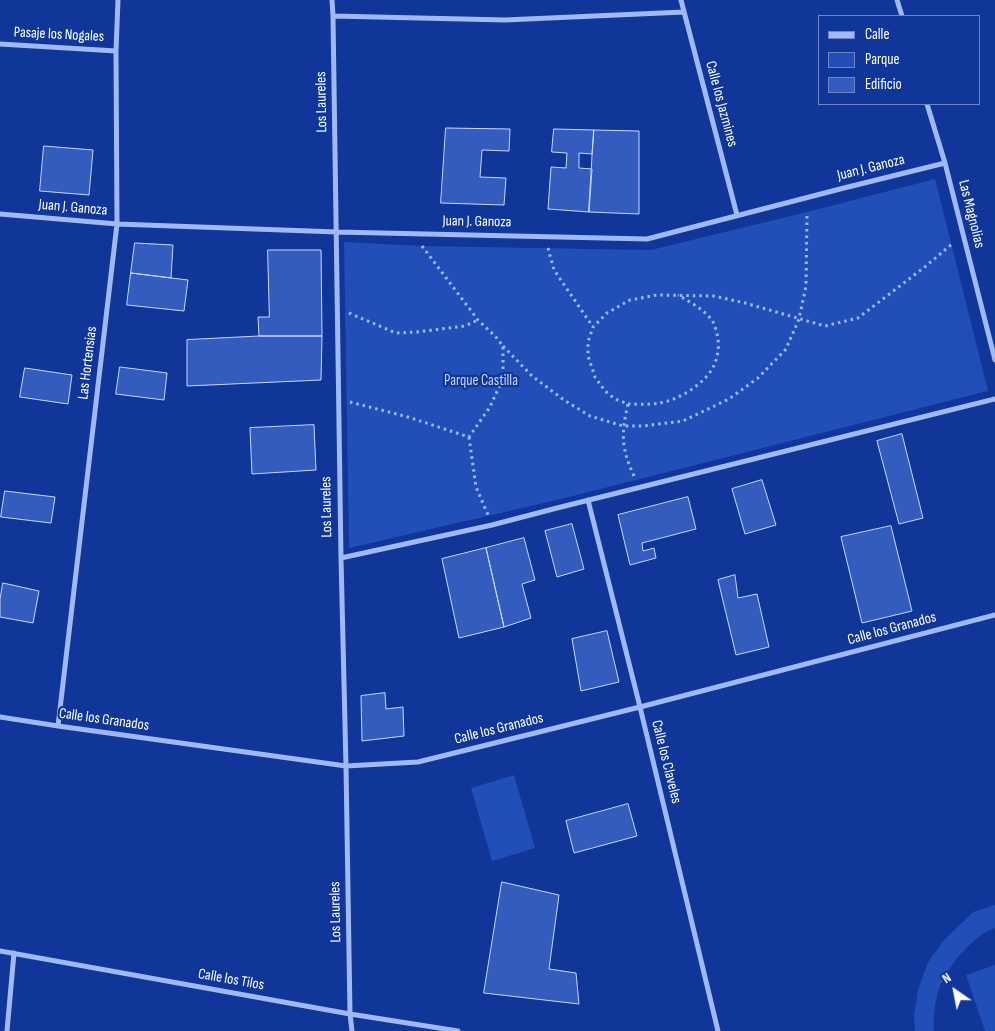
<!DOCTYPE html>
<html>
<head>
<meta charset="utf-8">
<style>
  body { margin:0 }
  #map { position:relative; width:995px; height:1031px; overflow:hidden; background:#0f3698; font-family:"Sofia Sans Condensed",sans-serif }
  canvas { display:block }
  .legend { position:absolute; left:818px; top:15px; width:162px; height:90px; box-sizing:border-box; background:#0f3698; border:1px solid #6f86c1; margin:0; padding:6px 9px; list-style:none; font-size:15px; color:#fff }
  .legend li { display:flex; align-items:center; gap:10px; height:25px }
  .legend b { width:25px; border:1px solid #6f86c1 }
  .north { position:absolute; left:930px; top:966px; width:50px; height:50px; -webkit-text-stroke:4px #0f3698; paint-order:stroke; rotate:327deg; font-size:14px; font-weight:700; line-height:20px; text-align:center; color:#fff }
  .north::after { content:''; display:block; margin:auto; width:18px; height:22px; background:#fff; clip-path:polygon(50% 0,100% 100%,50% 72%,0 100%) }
</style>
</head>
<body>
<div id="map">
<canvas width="995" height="1031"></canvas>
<ul class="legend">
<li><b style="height:6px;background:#a0b9f4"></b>Calle</li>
<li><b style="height:14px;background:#224eb7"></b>Parque</li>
<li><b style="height:14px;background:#345cbe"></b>Edificio</li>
</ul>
<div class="north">N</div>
</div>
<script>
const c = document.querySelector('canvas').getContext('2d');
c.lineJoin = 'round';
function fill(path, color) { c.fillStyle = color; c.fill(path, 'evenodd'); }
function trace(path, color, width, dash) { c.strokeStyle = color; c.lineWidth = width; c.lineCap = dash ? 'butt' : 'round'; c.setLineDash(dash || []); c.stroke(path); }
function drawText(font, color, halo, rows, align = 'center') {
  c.font = font + ' "Sofia Sans Condensed",sans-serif'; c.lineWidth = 4.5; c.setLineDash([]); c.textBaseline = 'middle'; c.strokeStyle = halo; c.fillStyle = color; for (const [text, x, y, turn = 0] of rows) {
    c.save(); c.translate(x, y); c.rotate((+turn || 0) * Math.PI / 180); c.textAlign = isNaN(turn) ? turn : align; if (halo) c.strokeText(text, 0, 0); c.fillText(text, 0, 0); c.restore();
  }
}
fill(new Path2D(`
  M935,179L988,391L557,500L349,548L344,242L422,246L651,250L807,212Z
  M514,775L535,848L492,861L471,788Z
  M995,905V928C973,935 944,970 938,992C935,1004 933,1018 934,1031H915L914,1016L918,990L928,962L944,940L973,912Z
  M995,965V1031H985L966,975Z`), '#224eb7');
const building = new Path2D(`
  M446,128L510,129L509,151L482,150L480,177L506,178L504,205L441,203Z
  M554,129L594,130L592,154L579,153V168L592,169L589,212L548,209L551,167L566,168L567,153L552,152Z
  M594,130L639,131V214L589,212Z
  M44,146L93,150L89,195L40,191Z
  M135,243L173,245L171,278L131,273Z
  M268,250H321L322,336H259L258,317H269Z
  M131,273L188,280L184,311L127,305Z
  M259,336H322L321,380L187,386V340Z
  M120,367L167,373L164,400L116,394Z
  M25,368L72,375L68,404L20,397Z
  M314,425L316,470L252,474L250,428Z
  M902,434L923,518L899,524L877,441Z
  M762,480L776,525L745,534L732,489Z
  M5,491L55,497L51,523L1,517Z
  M688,497L696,529L642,543L643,551L654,548L656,558L630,565L618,515Z
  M572,524L584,569L557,577L545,531Z
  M891,526L912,611L862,623L841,537Z
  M524,538L535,580L522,584L531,618L504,627L486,548Z
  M486,548L504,627L459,638L442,559Z
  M735,575L738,598L757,594L769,647L736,655L718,580Z
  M3,583L39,591L33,623L0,617V600Z
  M607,631L619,682L581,691L572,639Z
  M385,693L386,709L403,707L404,736L362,741L361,696Z
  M628,804L637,836L574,853L566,821Z
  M502,882L559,895L549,969L576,973L579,1004L484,993Z`);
fill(building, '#345cbe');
trace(building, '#c8d8fe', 1);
trace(new Path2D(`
  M422,246L478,320L495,336L503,346
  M548,248L554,270L593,327
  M349,313L396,333L417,332L465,326L478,320
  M503,346L532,376L564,400L590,416L623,426H643L683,421L729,399L758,378L786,349L799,319L806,286L807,212
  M350,402L408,417L469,437L490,407L503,378V347
  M628,404C638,404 649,405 659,403C677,401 707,383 714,365C718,356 719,348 718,339C717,333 715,325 712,320C703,309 690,302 678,295
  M469,437L476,487L488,515
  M634,476C621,447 621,435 628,404L615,399L605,391L595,377L588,356V342L593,327L607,313L630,300L657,295L714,296L745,303L825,326L858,318L926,266L953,243`), '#a0b9f4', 3, [2.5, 4]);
trace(new Path2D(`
  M332,0L333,16L341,558L346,766L350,1014L352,1031
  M681,0L737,215
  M897,0L902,16
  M333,16L505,20L684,12
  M0,44L116,51
  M927,104L945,163L995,360
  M0,214L117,224L337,232L647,239L844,188L945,163
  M588,500L640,707L718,1031
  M341,558L492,525L557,508L995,399
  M0,717L58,726L346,766L418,762L640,707L995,615
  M58,726L117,224L116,51L118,0
  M0,951L350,1014L458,1031
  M7,1031L14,953`), '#a0b9f4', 5);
drawText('15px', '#fff', '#0f3698', [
  ["Pasaje los Nogales",59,35,3],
  ["Los Laureles",322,102,-91],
  ["Calle los Jazmines",721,104,75],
  ["Juan J. Ganoza",871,168,-14],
  ["Juan J. Ganoza",73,208,5],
  ["Las Magnolias",971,214,76],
  ["Juan J. Ganoza",477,222,1],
  ["Las Hortensias",88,363,-83],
  ["Los Laureles",327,507,-91],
  ["Calle los Granados",892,629,-15],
  ["Calle los Granados",104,720,8],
  ["Calle los Granados",499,729,-14],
  ["Calle los Claveles",666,762,76],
  ["Los Laureles",336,912,-91],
  ["Calle los Tilos",231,980,10]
]);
drawText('15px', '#c8d8fe', '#0f3698', [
  ["Parque Castilla",481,381]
]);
</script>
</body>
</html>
